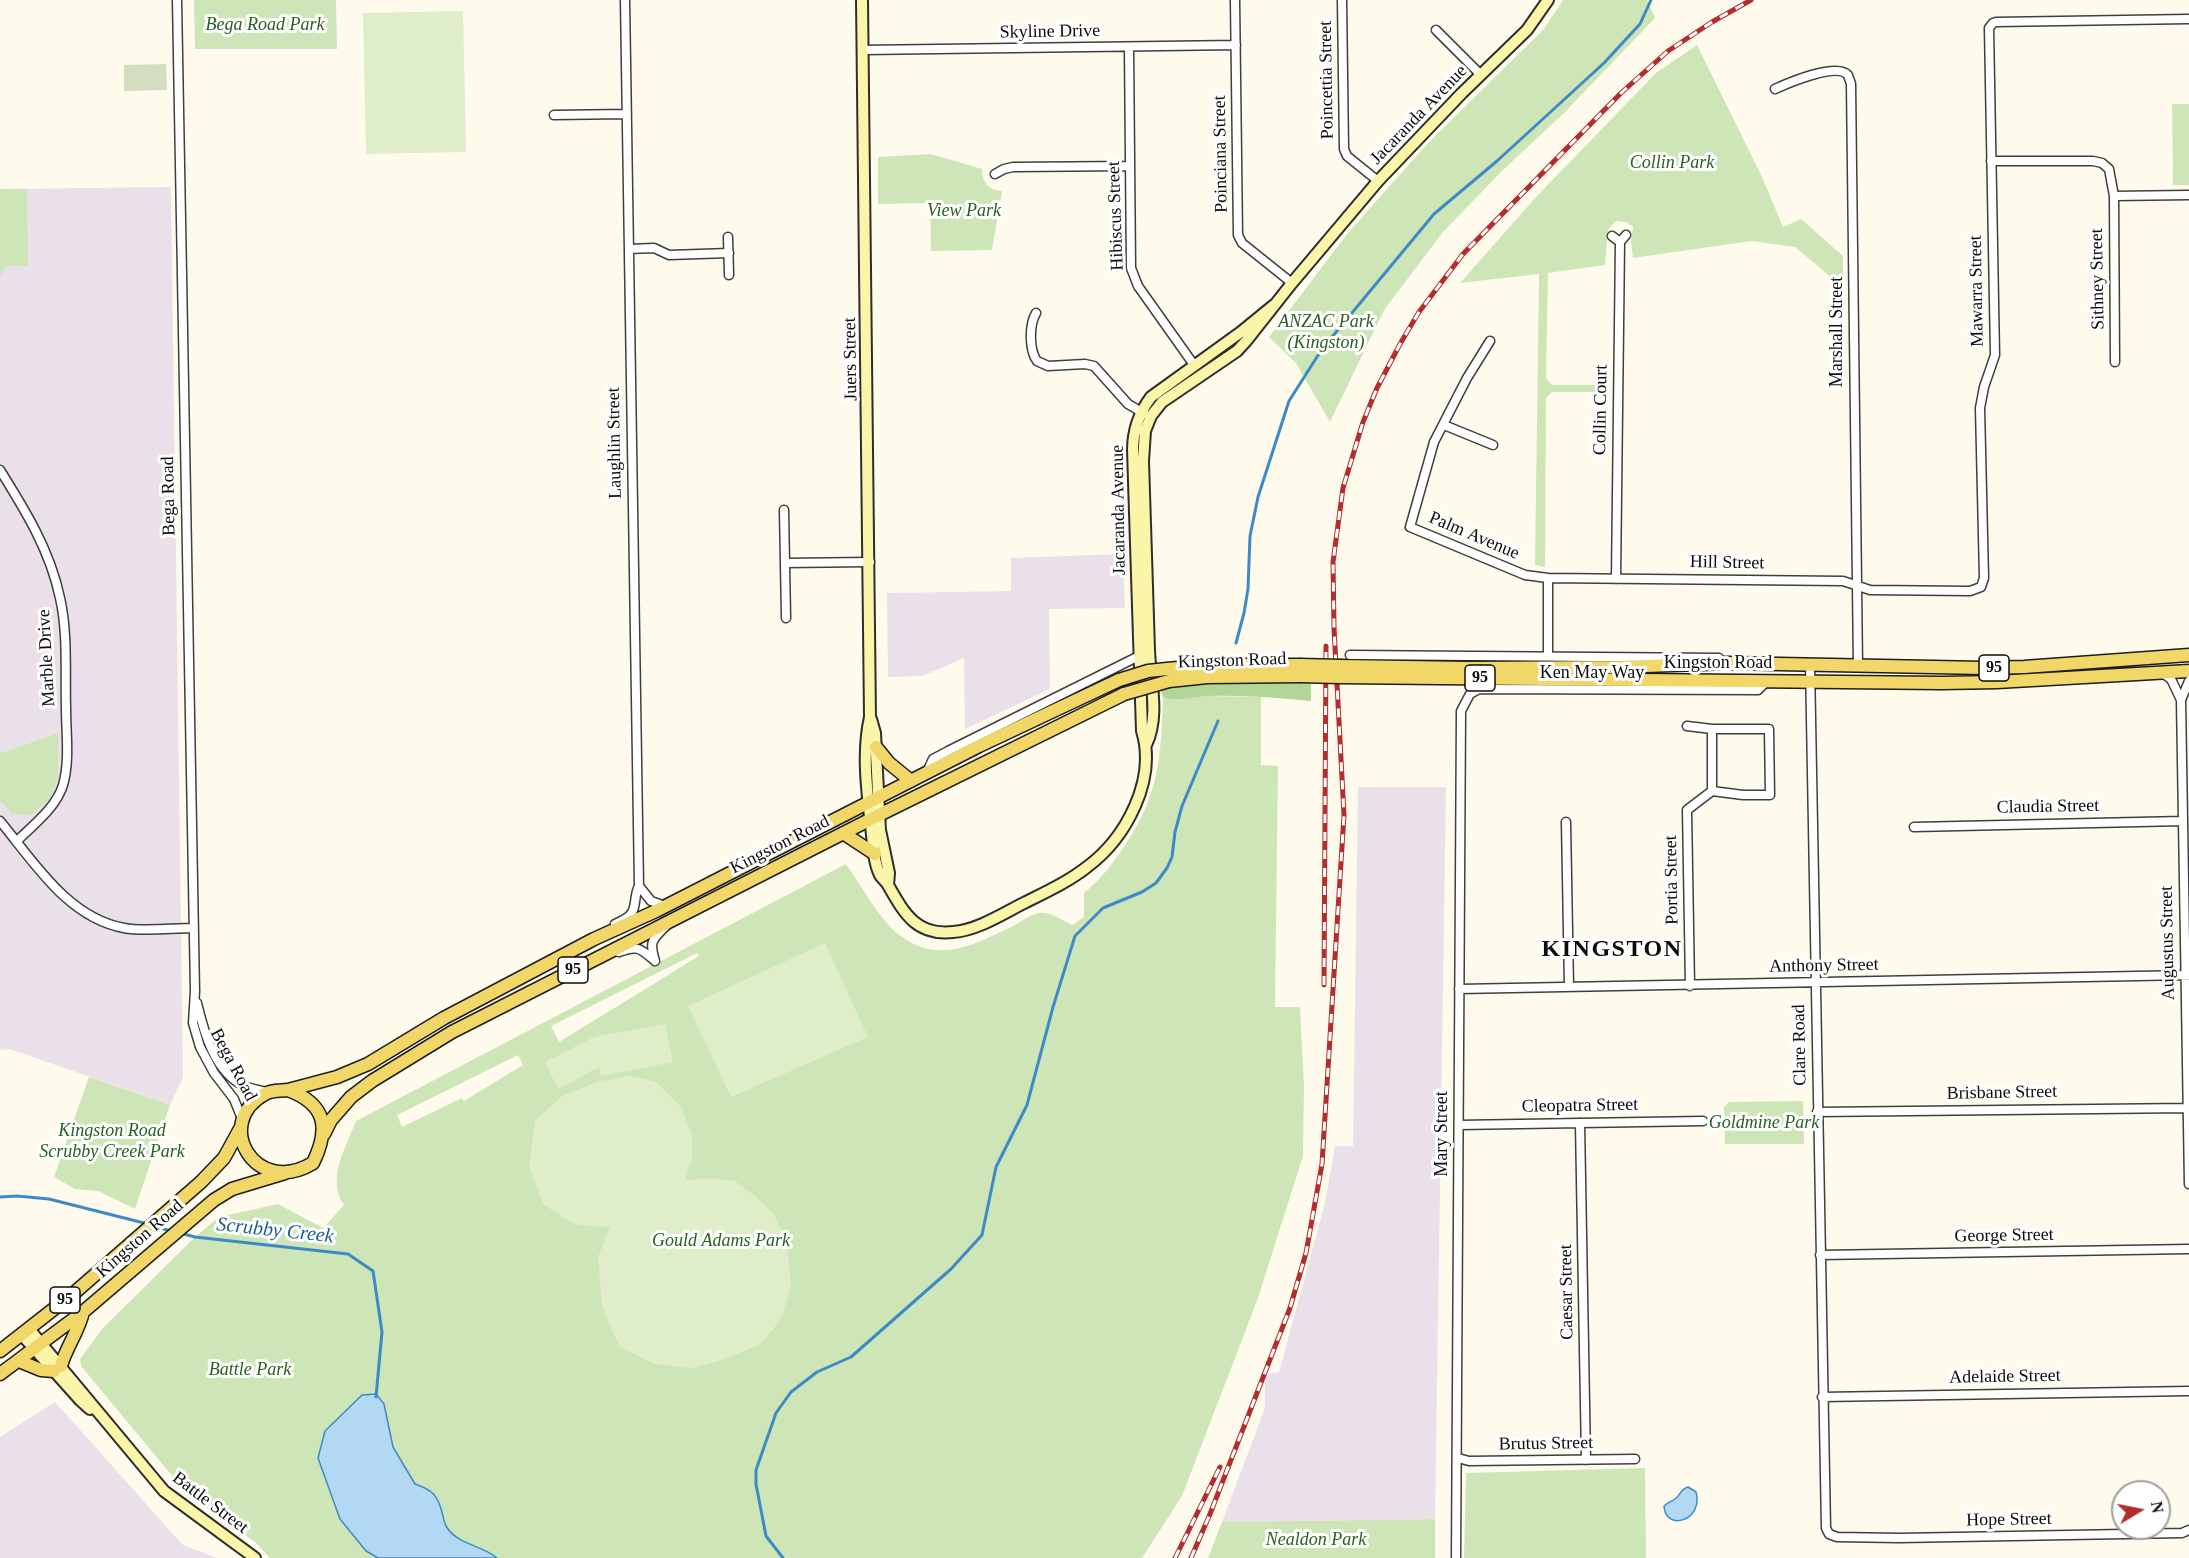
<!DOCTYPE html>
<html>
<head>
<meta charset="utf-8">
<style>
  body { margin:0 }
  #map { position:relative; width:2189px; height:1558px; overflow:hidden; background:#fefbec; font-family:Georgia,serif }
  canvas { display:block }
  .north { position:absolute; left:2111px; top:1480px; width:60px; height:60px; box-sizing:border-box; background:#fff; border:2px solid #9e9e9e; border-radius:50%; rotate:80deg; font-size:16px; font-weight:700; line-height:24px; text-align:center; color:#0c0c0c }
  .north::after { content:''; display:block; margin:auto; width:21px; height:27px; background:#b42c2c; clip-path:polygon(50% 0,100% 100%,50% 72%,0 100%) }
</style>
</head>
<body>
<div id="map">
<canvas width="2189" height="1558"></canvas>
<div class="north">N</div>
</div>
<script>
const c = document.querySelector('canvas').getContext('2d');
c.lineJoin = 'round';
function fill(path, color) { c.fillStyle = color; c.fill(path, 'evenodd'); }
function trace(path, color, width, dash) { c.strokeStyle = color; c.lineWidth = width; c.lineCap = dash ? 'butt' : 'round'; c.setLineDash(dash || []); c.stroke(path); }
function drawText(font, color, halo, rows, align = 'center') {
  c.font = font + ' Georgia,serif'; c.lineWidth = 6; c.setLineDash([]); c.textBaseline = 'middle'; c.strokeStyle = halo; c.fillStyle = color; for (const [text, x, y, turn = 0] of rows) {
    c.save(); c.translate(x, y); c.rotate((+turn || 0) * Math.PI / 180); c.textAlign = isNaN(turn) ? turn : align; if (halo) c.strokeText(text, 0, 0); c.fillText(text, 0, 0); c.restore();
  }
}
fill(new Path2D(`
  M171,187L183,1077L170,1105L10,1049L0,1050V801L12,814L58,778V733L0,753V189Z
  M1123,554L1125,608L1049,609L1050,689L965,729L964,658L923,676L888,677L887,593L1011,591V558Z
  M1358,787H1446L1435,1519L1222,1522L1265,1408V1378L1271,1373L1279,1372L1325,1203L1335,1146H1353Z
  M55,1402L183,1545L217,1558H0V1437Z`), '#eae0ea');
fill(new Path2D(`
  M194,0H336L337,49H195Z
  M1563,0H1647L1655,18L1565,112L1503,170L1443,232L1384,310L1330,422L1296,363L1269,337L1347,234L1428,143L1544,29Z
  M1697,45L1762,177L1783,227L1801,219L1843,256V287L1795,247L1751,241L1633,258L1631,242L1633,227L1626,222L1616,221L1608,230L1605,265L1548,273L1546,378L1552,385H1598L1603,382V396L1599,392H1552L1546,398L1545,567L1535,565L1539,274L1460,283L1536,197L1656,73Z
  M2172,104H2189V185H2173Z
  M931,154L982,169C983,183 987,189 1002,191L992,250L931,251L930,203L878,204V157Z
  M0,189H27L28,266H6L0,276Z
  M1209,696L1261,697V765L1278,766L1275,1007H1300L1304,1085L1303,1156L1258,1298L1182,1496L1142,1558H270L254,1541L189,1496L81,1366L80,1359L102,1329L195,1237L219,1217L278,1204L323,1228L344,1205C326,1179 346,1147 356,1121L846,864C861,885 879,919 898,934C938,966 975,944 1013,926C1020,922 1030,915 1038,913C1050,911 1062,920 1072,925L1084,917V893C1102,878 1110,867 1123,848C1159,796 1161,758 1163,697L1175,699ZM697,953L699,956L559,1042L551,1026ZM518,1055L523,1065L464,1101L462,1098L402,1127L397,1115Z
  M58,733V778L51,797L32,815L12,814L0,801V753Z
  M89,1077L170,1105L135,1209L98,1191L75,1189L54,1177Z
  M1803,1101L1804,1144H1725L1724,1107L1729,1102Z
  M1645,1468L1646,1558H1464L1466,1473Z
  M1435,1519V1558H1208L1222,1522Z`), '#cee6b7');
fill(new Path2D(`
  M1311,682V701C1277,698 1243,695 1209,696C1194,697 1177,702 1163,697L1161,690L1205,683Z`), '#b1d698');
fill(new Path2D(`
  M166,64L167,90L124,91V65Z`), '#d2debf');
fill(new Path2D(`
  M463,11L466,152L366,154L363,13Z
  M825,943L868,1037L731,1097L688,1006Z
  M665,1024L673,1062L601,1076L599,1067L558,1089L545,1062L594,1037Z
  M630,1076L656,1082L681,1107L692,1135V1158L685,1181L703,1178L735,1181L756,1197L774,1215L787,1244L791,1287L781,1319L762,1343L726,1359L692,1368L654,1364L619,1346L602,1306L598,1257L610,1227L576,1225L544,1205L529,1167L535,1121L561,1097L596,1082Z`), '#dfeec9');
const water = new Path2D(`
  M376,1394L384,1404L393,1447L415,1484C432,1490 437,1494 442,1512C443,1516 444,1522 446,1526C457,1545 482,1545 497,1558H378L366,1551L340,1519L318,1458L325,1431L362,1395Z
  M1688,1487L1696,1492C1704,1521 1665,1532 1664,1506C1668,1502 1671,1502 1675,1499C1681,1495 1680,1489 1688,1487Z`);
fill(water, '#b3d8f3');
trace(water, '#3e8ac6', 1.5);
trace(new Path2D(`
  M1236,643L1244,613L1248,589L1250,536L1258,497L1289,401L1322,349L1434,214L1497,161L1604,63L1640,24L1651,0
  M0,1197L17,1196L49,1199L148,1224
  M157,1227L171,1231
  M180,1233L195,1237L348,1254L373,1271L382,1332L376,1397
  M783,1558L766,1536L756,1484V1470L776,1413L791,1392L817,1372L851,1357L951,1269L982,1235L996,1167L1027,1105L1053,1007L1075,936L1103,908L1142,892L1156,883L1167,868L1172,857L1175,832L1182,806L1218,721`), '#3e8ac6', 3);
const street = new Path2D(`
  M177,0L195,991L193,1023L200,1047L214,1073L234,1099L242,1119
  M1235,0L1238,235L1242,243L1292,283
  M1342,0L1344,149L1347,156L1378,181
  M1436,30L1481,75
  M1129,47L1131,268L1138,286L1194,365
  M863,50L1236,45
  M1775,89C1788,83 1837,62 1848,75C1848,76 1851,83 1851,84L1858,667
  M554,115L627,114
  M1991,161H2093L2102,163L2109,169L2114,196L2115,362
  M995,174L1004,169L1013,167L1130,166
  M2114,196L2189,195
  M1612,236L1620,242L1626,235
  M728,237L729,275
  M629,249L654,248L669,255L729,253
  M1036,313C1029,325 1029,350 1037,361L1048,366L1085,364L1094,366L1128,404L1145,414
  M1490,341L1467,378L1434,442L1410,527L1525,575L1548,578L1843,581L1870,590L1970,591L1981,587L1984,578L1980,408L1984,387L1995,355L1989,28L1993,23L1996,22L2189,19
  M1444,425L1493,445
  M0,470C25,510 50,550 60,598C68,633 65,671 66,708C66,733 70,761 63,785C56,808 33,825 17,841
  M784,510L786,618
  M785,563L870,562
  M1616,579L1620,242
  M1350,655L1719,658
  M1548,656V578
  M1810,664L1826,1528L1829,1534L1837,1537L1899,1538L2182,1533L2189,1530
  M2162,673L2171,679L2181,700L2189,1184
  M2181,700L2189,681
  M1687,726L1712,729H1769L1770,795H1743L1712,791L1687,810L1690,986
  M1712,729V791
  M927,772L933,759L948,751L1139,656
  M0,821C34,862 68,918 124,928C144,932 172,928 194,928
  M1566,822L1569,987
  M1914,827L2183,821
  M639,886L651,901L665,906
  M615,924C619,922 624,920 628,917C638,909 633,896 639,886L625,0
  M619,952C638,945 640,948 655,961
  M655,961C649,941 652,940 666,926
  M1459,989L2189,975
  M197,1003C204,1033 215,1072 244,1086C251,1089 260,1090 267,1092
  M1817,1112L2188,1108
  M1580,1123L1586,1460
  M1459,1125L1703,1121
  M1820,1255L2189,1249
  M1822,1397L2189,1391
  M1458,1458L1469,1461L1635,1459
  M1456,1558L1461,711L1470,694L1479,689L1758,690L1767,681`);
const secondary = new Path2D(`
  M862,0L870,717C862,752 867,790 871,826C873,841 873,861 880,875C882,879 886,881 888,885C904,913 916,936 953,932C978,930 1002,914 1024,903C1046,892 1068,882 1087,867C1126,838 1157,780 1142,731L1133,450C1133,430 1139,413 1151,397L1241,332L1274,305
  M871,719L875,733L880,830L889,873L888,885
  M1146,745C1160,716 1150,681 1149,650C1147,587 1145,524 1143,461L1145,431L1151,416L1162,402L1237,351L1247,340L1292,283L1378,181L1462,93L1527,30L1548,0
  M29,1329L164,1491L255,1558
  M22,1335L80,1400L90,1409`);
const primary = new Path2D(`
  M1341,666L1468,668L1619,667L1728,663L1984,668L2024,667L2189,655
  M1167,669L1210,665H1300
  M1340,677L1942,683L1997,682L2189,671
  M1169,681L1207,677L1300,676
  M876,747L889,763L911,781
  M843,833L875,854
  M288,1090L337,1077L368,1064L444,1018L594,939L656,911L979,746L1119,680
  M288,1090C326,1104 330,1128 313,1163C255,1198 212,1123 265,1094C271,1090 281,1091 288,1090Z
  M324,1134L331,1120L351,1097L372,1081L452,1032L879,815L1124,694
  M0,1351L73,1294L201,1182L224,1158L241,1127
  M19,1361L41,1370L54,1371
  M61,1366C66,1347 79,1331 83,1312
  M0,1374L83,1312L214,1200L232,1189L285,1173`);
trace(street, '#3f3f3f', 11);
trace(secondary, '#2e2e2e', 14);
trace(primary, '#1d1d1d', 15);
trace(street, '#fff', 8);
trace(secondary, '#fbf5aa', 10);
trace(primary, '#f1d668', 12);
const rail = new Path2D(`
  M1324,985L1326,646
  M1175,1558L1220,1467
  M1191,1558L1210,1514L1290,1308L1306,1253L1322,1164L1344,815L1334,628L1333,562L1343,488L1363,422L1377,388L1400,344L1419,312L1463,254L1621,93L1668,51L1712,22L1751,0`);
trace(rail, '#b42c2c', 5);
trace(rail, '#fff', 3, [9]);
const primaryBridge = new Path2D(`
  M1300,665L1341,666
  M1300,676L1340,677
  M1119,680L1148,671L1167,669
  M1124,694L1169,681`);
trace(primaryBridge, '#1d1d1d', 15, []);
trace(primaryBridge, '#f1d668', 12);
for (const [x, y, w] of [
  [1994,668,30],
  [1480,678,30],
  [573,970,30],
  [65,1300,30]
]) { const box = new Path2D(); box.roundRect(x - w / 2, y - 13, w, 26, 4.5); c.fillStyle = '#fff'; c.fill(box); trace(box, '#0c0c0c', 1.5); }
drawText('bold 16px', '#0c0c0c', null, [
  ["95",1994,668],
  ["95",1480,678],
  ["95",573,970],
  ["95",65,1300]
]);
drawText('italic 18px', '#2a6020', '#fff', [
  ["Bega Road Park",265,25],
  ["Collin Park",1672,163],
  ["View Park",964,211],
  ["ANZAC Park",1326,322],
  ["(Kingston)",1326,343],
  ["Goldmine Park",1764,1123],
  ["Kingston Road",112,1131],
  ["Scrubby Creek Park",112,1152],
  ["Gould Adams Park",721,1241],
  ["Battle Park",250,1370],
  ["Nealdon Park",1316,1540]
]);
drawText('18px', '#0c0c0c', '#fff', [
  ["Skyline Drive",1050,32,-1],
  ["Poincettia Street",1327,80,-91],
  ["Jacaranda Avenue",1419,115,-46],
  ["Poinciana Street",1221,154,-91],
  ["Hibiscus Street",1116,216,-92],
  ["Sithney Street",2098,279,-91],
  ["Mawarra Street",1977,291,-91],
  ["Marshall Street",1837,332,-90],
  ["Juers Street",851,359,-91],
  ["Collin Court",1601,410,-89],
  ["Laughlin Street",615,443,-91],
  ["Bega Road",169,496,-91],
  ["Jacaranda Avenue",1119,510,-91],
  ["Palm Avenue",1474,536,23],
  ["Hill Street",1727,563,1],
  ["Marble Drive",47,658,-93],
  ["Kingston Road",1232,661,-2],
  ["Kingston Road",1718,663],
  ["Ken May Way",1592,673],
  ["Claudia Street",2048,807,-1],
  ["Kingston Road",780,845,-27],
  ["Portia Street",1672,880,-91],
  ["Augustus Street",2168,943,-91],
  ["Anthony Street",1824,966,-1],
  ["Clare Road",1800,1045,-91],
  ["Bega Road",233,1065,62],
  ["Brisbane Street",2002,1093,-1],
  ["Cleopatra Street",1580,1106,-1],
  ["Mary Street",1442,1134,-90],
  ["George Street",2004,1236,-1],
  ["Kingston Road",140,1239,-41],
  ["Caesar Street",1567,1292,-91],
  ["Adelaide Street",2005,1377,-1],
  ["Brutus Street",1546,1444,-1],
  ["Battle Street",210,1503,37],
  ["Hope Street",2009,1520,-1]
]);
drawText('italic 20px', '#1c5c96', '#fff', [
  ["Scrubby Creek",275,1231,6]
]);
c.letterSpacing = '1.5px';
drawText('bold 24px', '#0c0c0c', '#fff', [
  ["KINGSTON",1612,950]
]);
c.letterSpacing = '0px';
</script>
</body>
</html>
